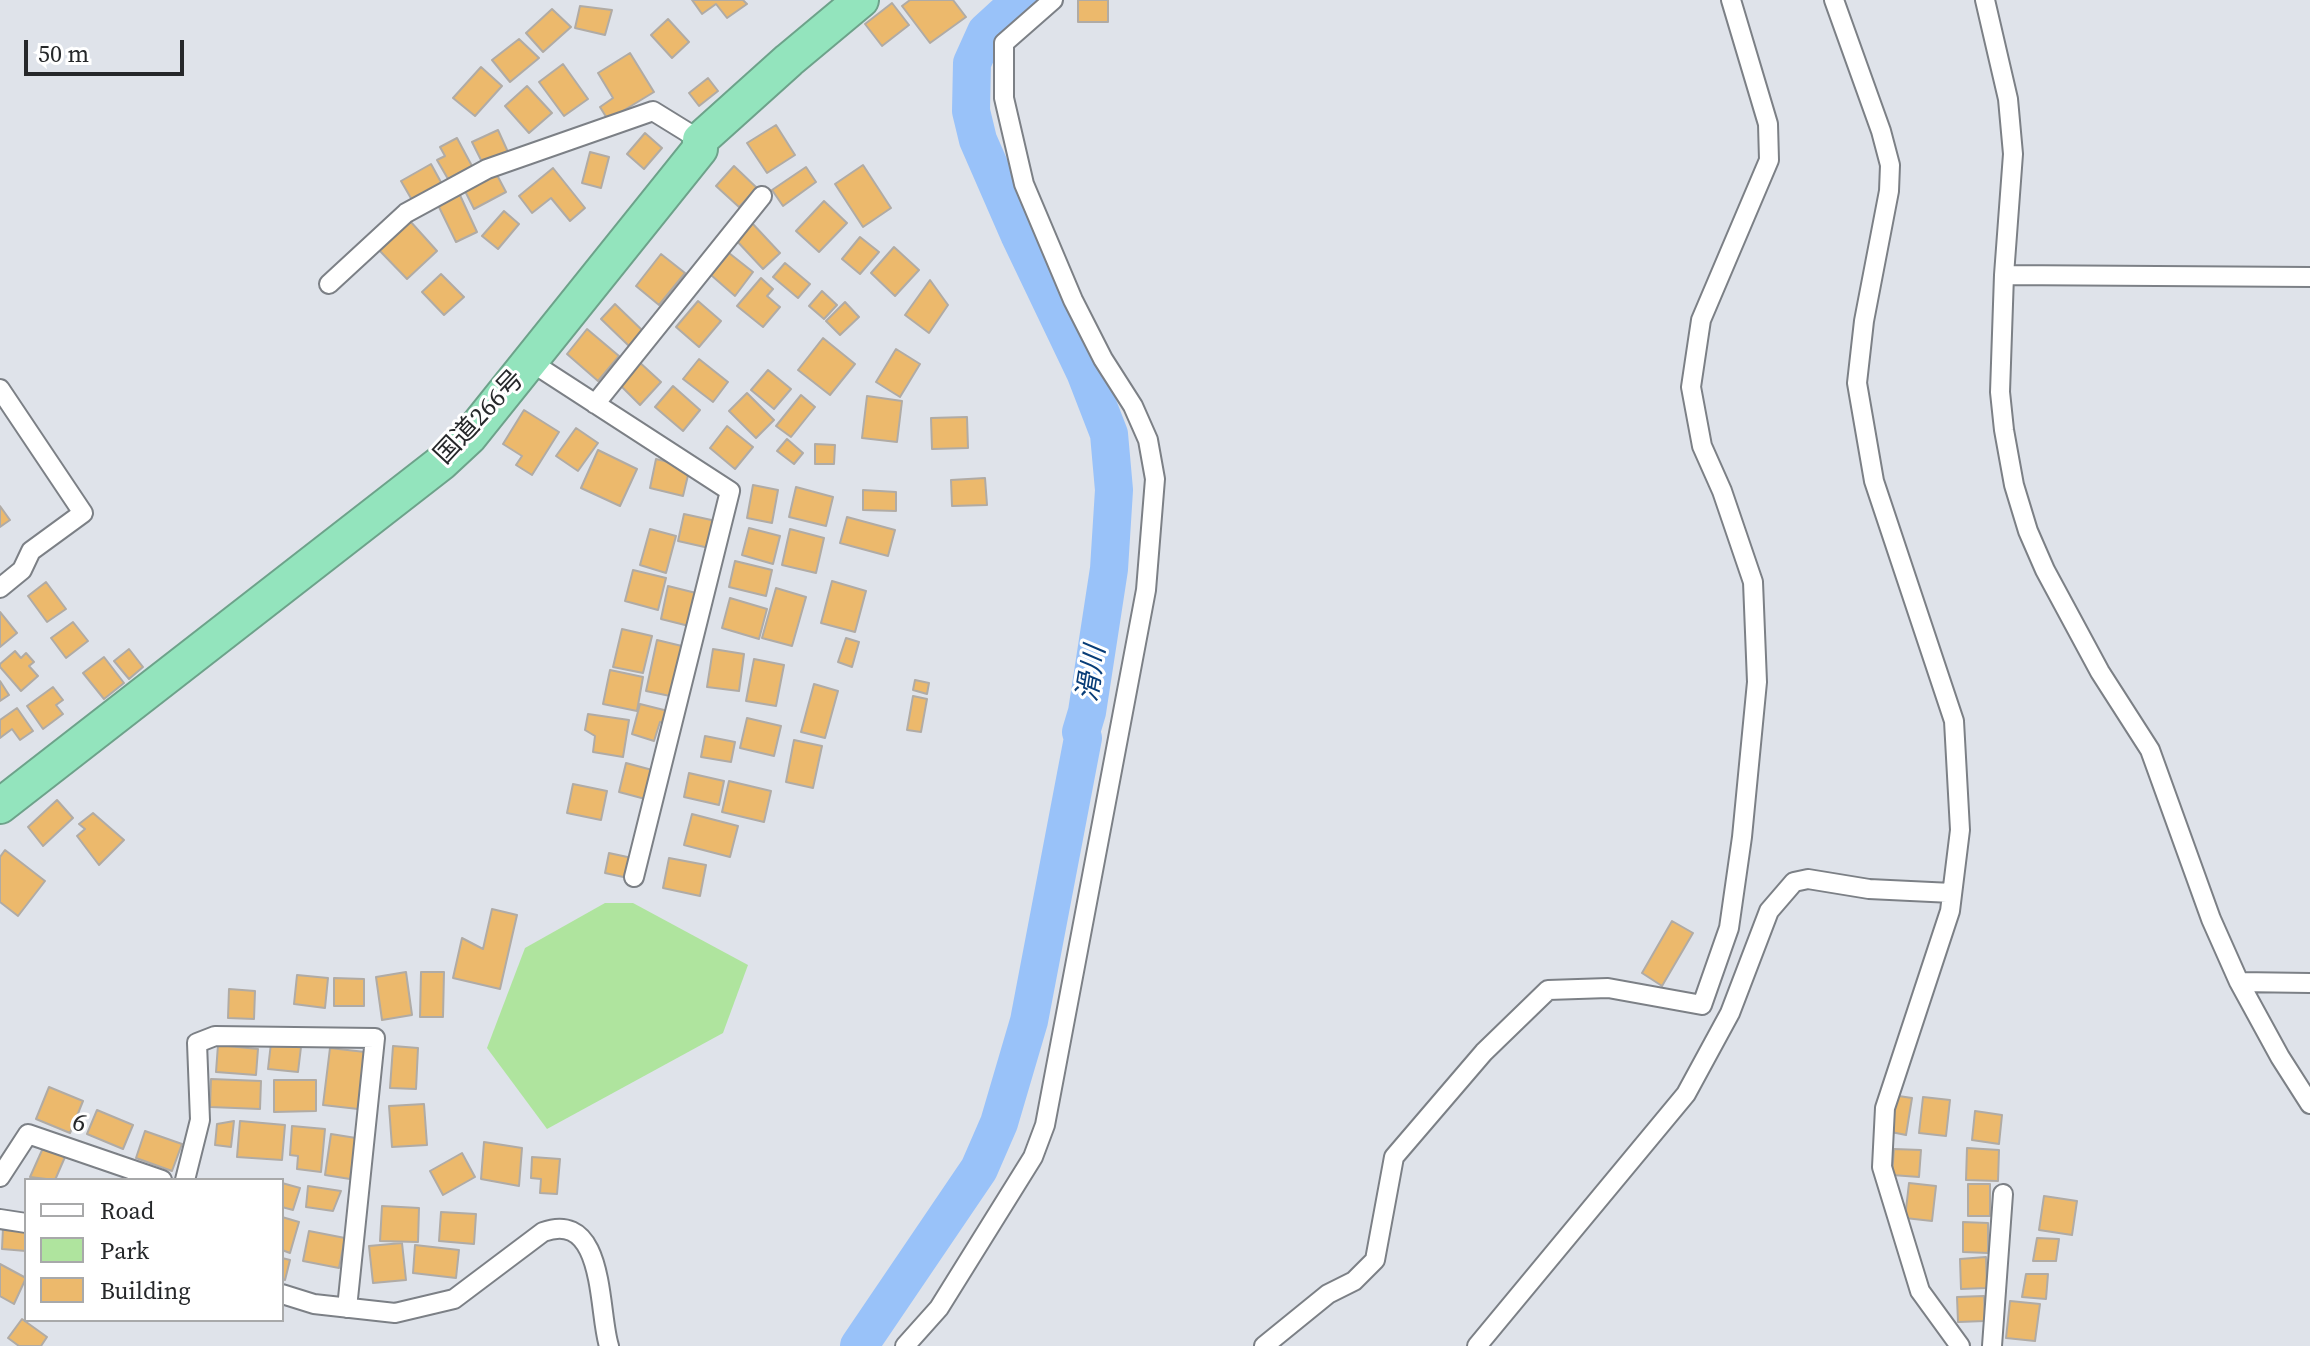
<!DOCTYPE html>
<html>
<head>
<meta charset="utf-8">
<style>
  body { margin:0 }
  #map { position:relative; width:2310px; height:1346px; overflow:hidden; background:#dfe3ea; font-family:"Source Serif 4",serif }
  canvas { display:block }
  .legend { position:absolute; left:24px; top:1178px; width:260px; height:144px; box-sizing:border-box; background:#fff; border:2px solid #a8a9aa; margin:0; padding:10px 14px; list-style:none; font-size:24px; color:#26282a }
  .legend li { display:flex; align-items:center; gap:16px; height:40px }
  .legend b { width:40px; border:2px solid #a8a9aa }
  .scale { position:absolute; left:24px; top:40px; width:160px; height:36px; box-sizing:border-box; border:4px solid #26282a; border-top:0; padding-left:10px; font-size:24px; line-height:28px; white-space:nowrap; color:#26282a; -webkit-text-stroke:6px #fff; paint-order:stroke }
</style>
</head>
<body>
<div id="map">
<canvas width="2310" height="1346"></canvas>
<ul class="legend">
<li><b style="height:10px;background:#fff"></b>Road</li>
<li><b style="height:22px;background:#afe49e"></b>Park</li>
<li><b style="height:22px;background:#ecb96c"></b>Building</li>
</ul>
<div class="scale">50 m</div>
</div>
<script>
const c = document.querySelector('canvas').getContext('2d');
c.lineJoin = 'round';
function fill(path, color) { c.fillStyle = color; c.fill(path, 'evenodd'); }
function trace(path, color, width, dash) { c.strokeStyle = color; c.lineWidth = width; c.lineCap = dash ? 'butt' : 'round'; c.setLineDash(dash || []); c.stroke(path); }
function drawText(font, color, halo, rows, align = 'center') {
  c.font = font + ' "Source Serif 4","Noto Sans JP",serif'; c.lineWidth = 6; c.setLineDash([]); c.textBaseline = 'middle'; c.strokeStyle = halo; c.fillStyle = color; for (const [text, x, y, turn = 0] of rows) {
    c.save(); c.translate(x, y); c.rotate((+turn || 0) * Math.PI / 180); c.textAlign = isNaN(turn) ? turn : align; if (halo) c.strokeText(text, 0, 0); c.fillText(text, 0, 0); c.restore();
  }
}
fill(new Path2D(`
  M605,903H633L748,965L723,1033L547,1129L487,1048L525,948Z`), '#afe49e');
trace(new Path2D(`
  M859,1346L979,1169L999,1123L1029,1021L1083,738L1081,732L1087,712L1109,569L1114,490L1109,434L1085,372L1019,234L978,140L971,111L972,63L986,32L1021,0`), '#99c2f9', 38);
const building = new Path2D(`
  M692,0H743L747,4L727,18L716,4L702,14Z
  M910,0H953L966,17L930,43L902,6Z
  M1078,0H1108V22H1078Z
  M892,3L909,25L882,46L865,24Z
  M580,6L612,10L605,35L575,28Z
  M552,9L571,27L543,52L526,33Z
  M668,19L689,42L672,58L651,35Z
  M519,39L539,58L510,82L492,60Z
  M630,53L654,92L608,120L600,107L613,98L598,73Z
  M563,64L588,99L564,116L539,82Z
  M481,67L502,86L475,116L453,98Z
  M708,78L718,91L699,106L689,93Z
  M527,86L552,113L529,133L505,106Z
  M776,125L795,155L767,173L747,143Z
  M498,130L508,152L483,164L472,142Z
  M645,133L662,148L644,169L627,154Z
  M457,138L472,166L448,179L437,160L445,156L440,147Z
  M590,152L609,157L601,188L582,183Z
  M431,164L442,184L412,200L401,181Z
  M863,165L891,208L863,227L835,184Z
  M734,166L757,188L739,207L716,186Z
  M806,167L816,182L783,206L772,190Z
  M553,168L585,208L570,221L551,198L532,213L519,196Z
  M497,175L506,192L474,209L465,191Z
  M459,193L477,232L456,242L437,203Z
  M824,201L847,223L819,252L796,231Z
  M504,211L519,224L498,249L482,236Z
  M410,221L437,251L407,279L379,250Z
  M752,223L780,253L763,269L735,239Z
  M860,237L879,252L860,274L842,259Z
  M894,247L919,270L895,296L871,273Z
  M729,253L753,272L735,296L711,275Z
  M661,254L685,273L659,305L636,286Z
  M785,263L810,284L798,298L773,277Z
  M441,274L464,297L444,315L422,292Z
  M761,278L773,289L767,296L780,307L763,327L737,306Z
  M930,280L948,305L929,333L905,315Z
  M822,291L837,305L824,319L809,306Z
  M698,301L721,321L699,347L676,327Z
  M845,302L859,317L840,335L826,321Z
  M615,304L643,331L629,346L601,319Z
  M587,329L619,356L598,381L567,354Z
  M823,338L855,364L830,395L798,370Z
  M896,349L920,364L900,397L876,382Z
  M699,359L728,382L713,402L683,379Z
  M637,360L661,382L640,405L617,382Z
  M768,370L791,389L774,409L751,390Z
  M673,386L700,410L683,431L655,407Z
  M747,393L774,420L756,438L729,411Z
  M801,395L815,407L791,437L776,426Z
  M867,396L902,401L897,442L862,438Z
  M524,410L559,432L532,475L516,465L522,456L503,444Z
  M967,417L968,448L932,449L931,418Z
  M727,426L753,447L735,469L710,448Z
  M576,428L598,443L578,471L556,456Z
  M787,439L803,453L794,464L777,451Z
  M815,444L835,445L834,464H815Z
  M598,450L637,469L620,506L581,488Z
  M656,459L690,467L683,496L650,488Z
  M985,478L987,505L952,506L951,480Z
  M753,485L778,490L772,523L747,518Z
  M796,487L833,497L826,526L789,517Z
  M863,490L896,492V511L863,510Z
  M0,506L10,520L0,527Z
  M684,514L716,521L709,548L678,541Z
  M847,517L895,530L888,556L840,543Z
  M749,528L780,536L773,564L742,555Z
  M650,529L676,536L666,573L640,565Z
  M790,529L824,538L816,573L782,565Z
  M735,561L772,570L766,596L729,587Z
  M633,570L666,578L658,610L625,601Z
  M832,581L866,591L855,632L821,623Z
  M46,582L66,609L47,622L28,596Z
  M668,586L700,594L693,627L661,619Z
  M776,588L806,597L792,646L762,638Z
  M730,598L767,609L759,639L722,628Z
  M0,612L17,633L0,647Z
  M73,622L88,641L66,658L51,638Z
  M622,629L652,636L643,673L613,667Z
  M846,638L859,642L852,667L838,662Z
  M657,640L686,647L675,697L646,691Z
  M129,649L143,667L129,679L114,661Z
  M713,649L744,654L739,691L707,687Z
  M15,651L21,658L26,653L34,662L29,666L38,676L21,691L0,667V664Z
  M104,657L124,683L104,699L83,673Z
  M754,659L784,665L776,706L746,701Z
  M610,670L643,677L637,711L603,704Z
  M915,680L929,683L927,694L913,690Z
  M0,681L9,695L0,701Z
  M814,684L838,691L825,738L801,732Z
  M53,687L63,700L56,705L63,714L43,729L27,706Z
  M913,696L927,699L921,732L907,730Z
  M640,704L672,712L668,724L660,722L654,741L632,734Z
  M17,708L33,731L20,740L12,729L0,738V720Z
  M588,714L629,720L623,757L593,752L595,736L585,730Z
  M747,718L781,726L774,756L740,748Z
  M705,736L735,742L731,762L701,757Z
  M794,740L822,746L813,788L786,782Z
  M626,763L656,771L649,800L619,792Z
  M689,773L724,781L719,805L684,797Z
  M729,781L771,791L764,822L722,812Z
  M573,784L607,791L601,820L567,813Z
  M57,800L73,818L43,846L28,827Z
  M93,813L124,840L99,865L77,836L85,829L79,824Z
  M692,814L738,826L730,857L684,845Z
  M5,850L45,881L18,916L0,902V857Z
  M609,853L632,858L628,878L605,873Z
  M669,858L706,865L700,896L663,888Z
  M492,909L517,915L500,989L453,978L462,938L483,949Z
  M1672,921L1693,933L1662,986L1642,973Z
  M406,972L412,1015L382,1020L376,977Z
  M421,972H444L443,1017H420Z
  M297,975L328,978L325,1008L294,1004Z
  M334,978L364,979V1006H334Z
  M229,989L255,991L254,1019L228,1018Z
  M271,1043L301,1047L298,1072L268,1069Z
  M218,1045L258,1049L256,1075L216,1072Z
  M393,1046L418,1048L416,1089L390,1088Z
  M330,1048L365,1052L358,1109L323,1105Z
  M211,1079L261,1081L260,1109L210,1107Z
  M274,1080H316V1111L274,1112Z
  M49,1087L83,1101L70,1133L36,1119Z
  M1892,1095L1912,1098L1906,1135L1886,1131Z
  M1923,1097L1950,1100L1946,1136L1919,1133Z
  M424,1104L427,1145L392,1147L389,1106Z
  M97,1110L133,1125L123,1149L87,1134Z
  M1975,1111L2002,1115L1999,1144L1972,1140Z
  M234,1121L231,1147L215,1145L217,1124Z
  M240,1121L285,1125L282,1160L237,1157Z
  M292,1126L325,1129L321,1172L297,1169L298,1156L290,1155Z
  M145,1131L182,1144L172,1171L136,1158Z
  M331,1134L356,1138L350,1179L325,1175Z
  M484,1142L522,1148L519,1186L481,1179Z
  M43,1148L65,1157L55,1180L30,1177Z
  M1967,1148L1999,1150L1998,1181L1966,1180Z
  M1894,1149L1921,1150L1919,1177L1892,1175Z
  M462,1153L475,1177L443,1195L430,1171Z
  M532,1157L560,1159L557,1194L540,1193L541,1179L531,1178Z
  M282,1183L300,1188L293,1210L282,1207Z
  M1909,1183L1936,1186L1932,1221L1905,1218Z
  M1968,1184H1990V1216H1968Z
  M308,1186L341,1191L333,1211L306,1207Z
  M2044,1196L2077,1201L2072,1235L2039,1230Z
  M382,1206L419,1208L418,1242L380,1241Z
  M441,1212L476,1214L474,1244L439,1241Z
  M282,1217L299,1222L290,1253L282,1250Z
  M1963,1222L1988,1223V1253L1963,1252Z
  M3,1228L26,1230V1251L2,1249Z
  M309,1231L345,1238L339,1268L303,1261Z
  M2037,1238L2059,1239L2056,1261H2033Z
  M402,1243L406,1280L373,1283L369,1246Z
  M415,1245L459,1250L456,1278L413,1273Z
  M1986,1257L1987,1288L1961,1289L1960,1259Z
  M282,1258L290,1260L285,1280L282,1279Z
  M0,1264L26,1278L14,1304L0,1296Z
  M2026,1274H2048L2046,1299L2022,1297Z
  M1984,1296L1985,1321L1958,1322L1957,1297Z
  M2010,1301L2040,1304L2035,1341L2006,1338Z
  M22,1319L47,1337L41,1346H19L8,1338Z`);
fill(building, '#ecb96c');
trace(building, '#b0aba5', 2);
const street = new Path2D(`
  M1834,0L1881,131L1890,165L1889,191L1864,321L1857,383L1874,481L1954,721L1960,830L1950,911L1885,1108L1882,1167L1920,1291L1960,1346
  M1985,0L2008,99L2013,154L2004,275L2000,392L2004,430L2014,485L2028,531L2045,570L2100,672L2150,750L2211,919L2239,982L2280,1057L2310,1104
  M2004,275L2310,277
  M329,284L406,213L487,169L653,111L700,140
  M531,362L730,491L634,877
  M0,389L83,513L31,551L22,570L0,588
  M595,404L762,196
  M2239,982L2310,983
  M0,1177L28,1134L162,1180
  M185,1180L200,1120L197,1043L215,1036L375,1038L347,1308
  M0,1219L26,1223
  M282,1294L314,1304L395,1313L454,1299L543,1232C606,1209 598,1313 609,1346
  M905,1346L939,1308L1033,1157L1045,1125L1146,590L1155,479L1148,440L1133,406L1103,359L1073,300L1024,184L1004,98V43L1053,0
  M1264,1346L1328,1294L1354,1281L1375,1260L1394,1157L1484,1052L1548,990L1608,988L1702,1005L1729,928L1742,837L1757,682L1753,582L1722,491L1702,446L1691,387L1701,320L1769,160L1768,124L1731,0
  M1477,1346L1686,1094L1730,1013L1769,911L1794,882L1808,879L1869,889L1952,893
  M1992,1346L2003,1194`);
const highway = new Path2D(`
  M0,806L441,463L469,437L700,149V140L789,60L861,0`);
trace(street, '#7c8086', 22);
trace(highway, '#6da28a', 38);
trace(street, '#fff', 18);
trace(highway, '#93e4bd', 34);
drawText('26px', '#26282a', '#fff', [
  ["国道266号",480,418,-47],
  ["6",79,1124,19]
]);
drawText('italic 28px', '#083d78', '#fff', [
  ["滑川",1093,674,-81]
]);
</script>
</body>
</html>
